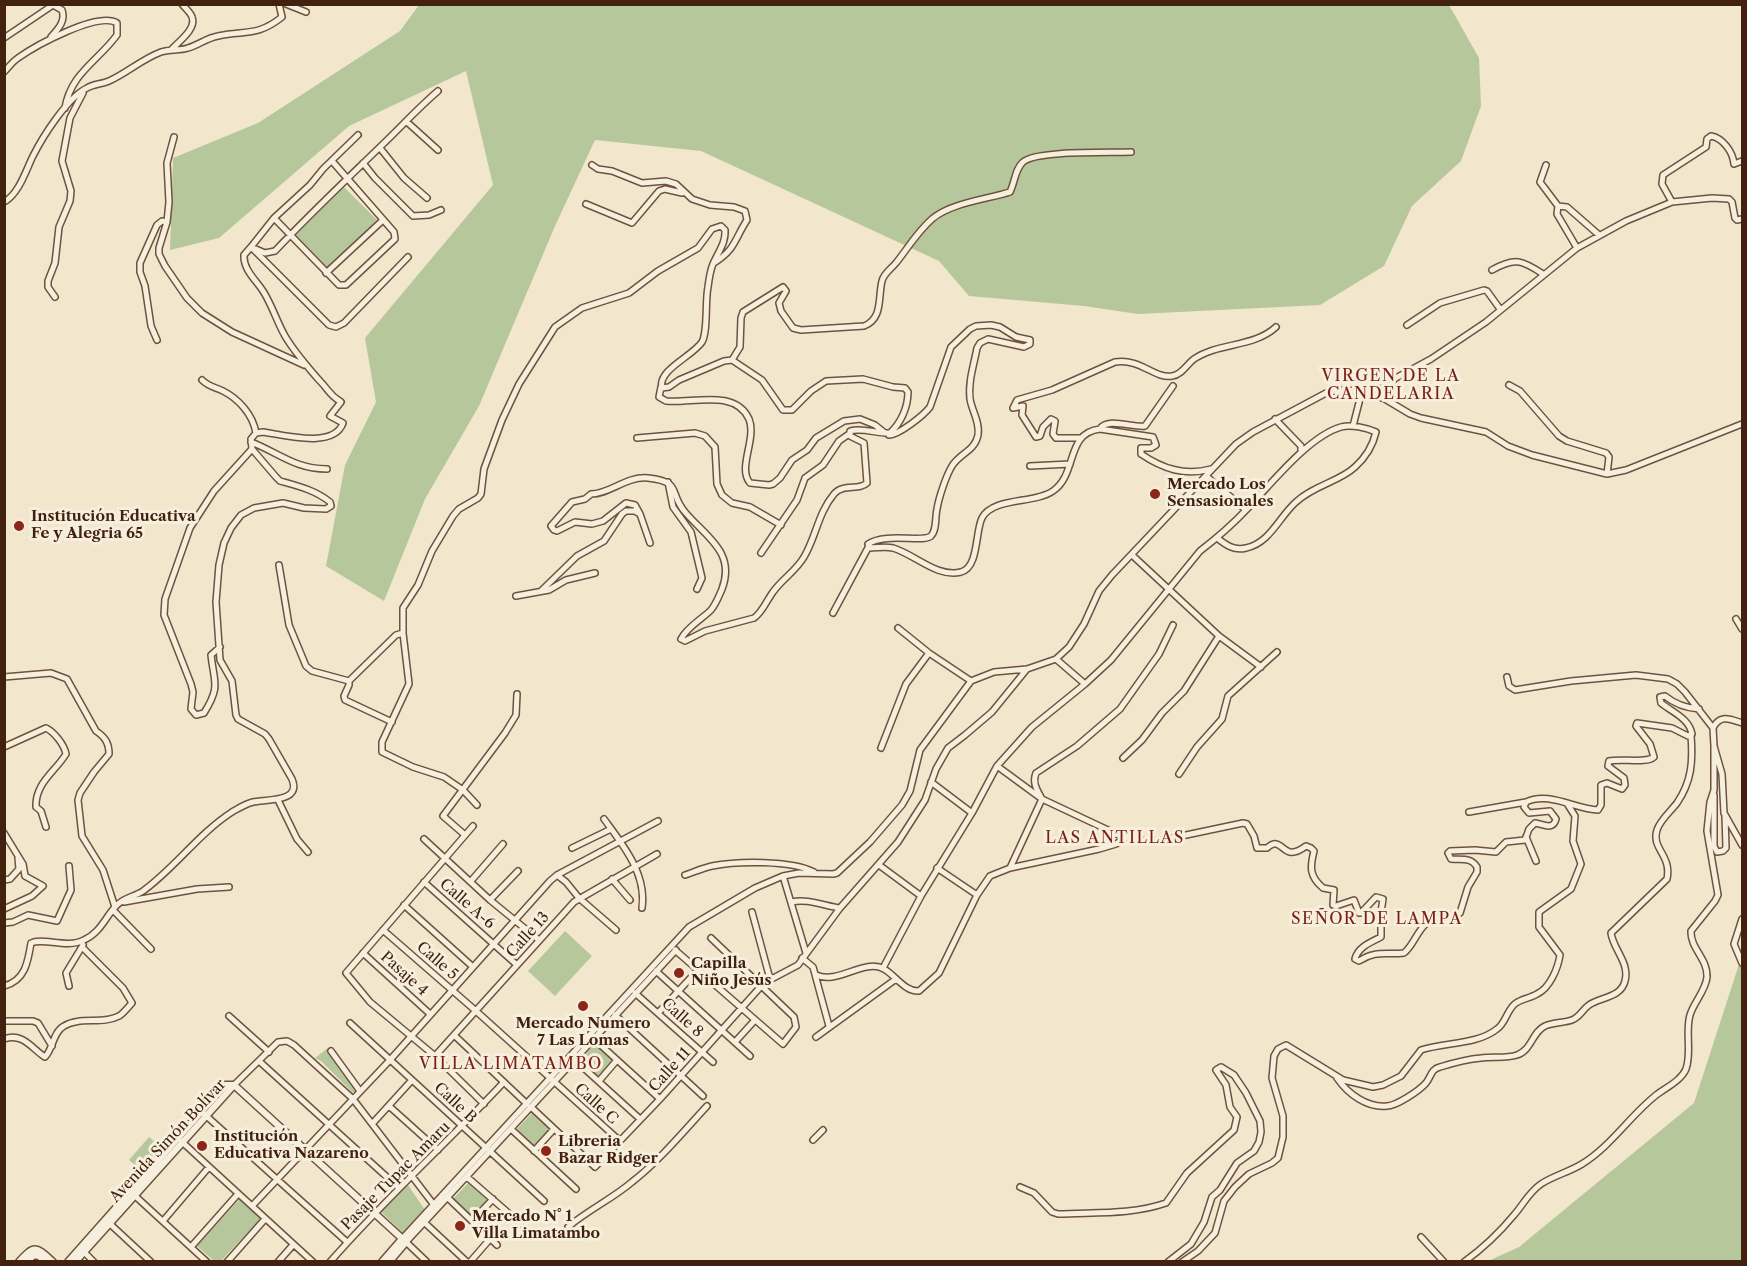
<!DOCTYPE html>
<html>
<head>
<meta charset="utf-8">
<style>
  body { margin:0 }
  #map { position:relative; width:1747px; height:1266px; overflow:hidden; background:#f2e7cc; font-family:"Libre Caslon Text",serif }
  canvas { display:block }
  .frame { position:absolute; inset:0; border:6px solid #43210f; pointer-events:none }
</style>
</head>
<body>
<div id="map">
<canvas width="1747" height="1266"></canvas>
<div class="frame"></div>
</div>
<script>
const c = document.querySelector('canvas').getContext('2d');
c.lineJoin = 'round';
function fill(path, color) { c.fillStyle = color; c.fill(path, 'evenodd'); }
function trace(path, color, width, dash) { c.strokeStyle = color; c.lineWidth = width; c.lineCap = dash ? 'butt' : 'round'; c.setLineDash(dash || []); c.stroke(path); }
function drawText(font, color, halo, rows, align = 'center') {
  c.font = font + ' "Libre Caslon Text",serif'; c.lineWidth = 6; c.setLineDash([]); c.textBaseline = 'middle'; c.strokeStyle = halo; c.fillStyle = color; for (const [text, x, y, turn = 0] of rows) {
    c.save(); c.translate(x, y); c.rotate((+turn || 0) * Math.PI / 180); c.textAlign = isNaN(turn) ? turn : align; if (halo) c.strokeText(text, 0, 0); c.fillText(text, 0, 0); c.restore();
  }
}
fill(new Path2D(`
  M419,5H1449L1479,58L1481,106L1461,161L1412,206L1384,266L1320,305L1138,314L1084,306L969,296L939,261L701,151L595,140L555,226L479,406L425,499L384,601L326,566L345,465L376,402L365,338L493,185L466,71L349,126L219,238L170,250L173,158L258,123L400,31Z
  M344,187L377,220L328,268L296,235Z
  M565,931L592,956L555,996L528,971Z
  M1742,955V1261L1486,1262L1519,1247L1694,1103Z
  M595,1044L614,1061L599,1077L580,1061Z
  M329,1047L357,1086L355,1092H352L321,1061L315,1058Z
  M533,1112L552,1129L536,1147L517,1129Z
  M149,1137L161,1147L141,1170L129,1160Z
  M469,1182L489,1200L473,1218L453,1199Z
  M408,1185L425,1210L403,1233L380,1211Z
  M240,1199L261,1218L221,1261H214L197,1246Z`), '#b6c79c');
const minor = new Path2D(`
  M286,4L306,12
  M4,38L53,5L62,10C66,21 58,29 51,37
  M171,50C178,42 197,29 192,17C191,13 185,8 182,4
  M4,72C9,67 12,62 18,58C35,46 98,11 117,23V35C98,61 71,73 65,108
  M407,122L438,150
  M358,135L323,169L310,185L274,218L251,247L329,325L336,327L344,323L408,257
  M174,137L167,163L169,202L167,222L159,248V254L165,266L187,298L202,313L232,332L304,365
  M380,148L404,178L427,198
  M363,163L375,178L413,216L429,215L441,210
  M592,165L598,169L612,171L642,183L666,181L676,184L692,199L710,205L734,207L745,211L747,220C734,240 736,249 714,263
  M1546,165L1540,182L1558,206L1567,207L1599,235
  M4,202C19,194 26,170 33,156C43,136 68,97 87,88C93,84 102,84 109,81C127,73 142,59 161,52C170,49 179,51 188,48C198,45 207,38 218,36C245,30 257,37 282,17L279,4
  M1672,202L1662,184L1663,175L1706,147L1707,139L1711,136C1723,138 1733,152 1734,164L1742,161
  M586,204L632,223L659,191L665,189L682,193
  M1558,206L1557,214L1577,248
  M274,218L339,285H346L395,239L394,232L332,161
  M1492,270C1515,257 1522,260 1543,274
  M326,273L383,220
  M55,297L48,287V281L55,263L59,227L70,201L71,191L62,161L70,118L83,93
  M1407,325L1440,303L1484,290L1487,291L1500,309
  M157,340L151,326L145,286L140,272V263L157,225L162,221L167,222
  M732,360L740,347L741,318L743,312L783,287L786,291L779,303L781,311L793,328L801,330L864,326C883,319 878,297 882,281C884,273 891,269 896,263C908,248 917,232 932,219C950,203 988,199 1010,192C1015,182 1015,169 1023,162C1036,150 1111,153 1131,152
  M202,380C209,387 215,387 223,391C239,399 253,415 256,433
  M1509,385L1520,391L1559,436L1567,441L1606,453L1609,457L1607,474
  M661,387L659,397L666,401C691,404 735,388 749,419C757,439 737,468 750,483L769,485L773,484L780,478L792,460L807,450L816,438L844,421L860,419L875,425L885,433
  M1385,399L1394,379
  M1275,419L1301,446V452
  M1353,426L1362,391L1385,399L1410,414L1421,418L1486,432L1508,446L1532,455L1607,474L1626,470L1742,424
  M1100,429C1107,417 1133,428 1145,426L1173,386
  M889,435C899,435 924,415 930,407L951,347L970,329L976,326L991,325L1000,327L1016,337L1030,340V344L1024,347L988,339L980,343L977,348C974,365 968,381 970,399C972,411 980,422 978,435C975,451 960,453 952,466C946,476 939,497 937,509C935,517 937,530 931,536C923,543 886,532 868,544L870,548C878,548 885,546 893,548C916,555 937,578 961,572C979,567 975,532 982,518C993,497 1034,504 1053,491C1078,474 1065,433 1100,429L1153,437L1156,445L1151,448H1141V454C1163,469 1185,476 1211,469
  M637,438L695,433L705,436L715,447L717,484L722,495L732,503L750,507L781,525
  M1080,438H1056L1053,434L1055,421L1051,419L1043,427L1040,436L1036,437L1022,415L1023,406L1013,408L1017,400L1052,390L1115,362C1141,358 1154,379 1172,376C1182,375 1187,364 1194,359C1219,342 1253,348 1276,327
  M251,442C279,453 295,469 327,469
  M1030,466L1070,464
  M1206,476L1246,510
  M668,482L673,507L691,532L702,578L697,589
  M761,553L797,500L805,478L823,465L839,441L849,434
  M1132,555L1219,636L1261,667
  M279,565L289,625L306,666L312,671L349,681L396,635L403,633
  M541,591L577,556L604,541L622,514L626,511H635L640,514L650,543
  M516,596L549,590L566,580L595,573
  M833,613L869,546
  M1736,619L1742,629
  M898,628L929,653L971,681
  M220,647L211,655C214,683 221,686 204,713L196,715L191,709L193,692L191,684L164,615L165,599L190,528L214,491L252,449
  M1056,659L1085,684
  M4,677L51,673L67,679L96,731C105,737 109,743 109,754L94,772L80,793L78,800L82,836L103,870L115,907
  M1507,677L1509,686L1515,690L1571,681L1636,675L1668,679L1677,684L1685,692L1713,728L1714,746L1722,774L1724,813L1742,845
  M349,681V685L344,696L345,700L392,722
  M1713,728C1720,714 1730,719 1742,723
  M4,747L46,728C54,732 64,744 66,754C55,772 35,783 36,807L41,811L46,827
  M881,748L906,684L929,653
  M1123,758L1142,740L1162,713L1184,691L1219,636
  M997,766L1042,799L1125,838
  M1179,774L1197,747L1222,719L1228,696L1277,652
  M931,782L972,813
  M1714,795V846L1717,852L1723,851L1726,848L1725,816
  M278,800L297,839L308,852
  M477,805L463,790L444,777L413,767L382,752V742L409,684L403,633V608L418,585L432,551L453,516L459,509L478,498L481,494L484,469L502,420L519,384L555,327L582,308L629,293L658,271L698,248L712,229L721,226L725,230C726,243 718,252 713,264C710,271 709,279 708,287C705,301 708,332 702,342C693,356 657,370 662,388L669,387L679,380L724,361L732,360L762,380L783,410H792L811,391L826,381L863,379L893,387L905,388L908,392C908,407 901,423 890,433C877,434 862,427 850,431V436L864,443L867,483C859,491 843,483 834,494C818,513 816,537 804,557C796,571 782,579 773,592C767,600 762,613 754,618L705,631L685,641L681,639C687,627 702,619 711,610C716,604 719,596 722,589C736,552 706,537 685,512C668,492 683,482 648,478C626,476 610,494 591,494L585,499L572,502L551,526L554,530L557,531L575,522L592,524L603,521L626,503L635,505L640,514
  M1469,812L1526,802
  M604,819C623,845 647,874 642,908
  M473,826L346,973L370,1002L435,1056L484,1104
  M4,833L23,864L25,876L43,886L32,896L4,909
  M465,835L443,816L505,733L516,715L517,694
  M1526,837L1536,861
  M424,839L490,900L539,940
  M572,848L611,829
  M879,865L921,896
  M937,868L977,895
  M1010,868L1042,799C1037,790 1032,783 1036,773L1077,746L1120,709L1159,654L1173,625
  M557,875L566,882L579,898L616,930
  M685,875C694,872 703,868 712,866C737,861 791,860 814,872
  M783,876L806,953
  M612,879L630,900
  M4,880L10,879L19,869L18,858
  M471,881L503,844
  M424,882L517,965
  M490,900L518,871
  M124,902L197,889L229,887
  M792,902C806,898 825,906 840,908
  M404,905L473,967
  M113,910L151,949
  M752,912L770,979
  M1742,919L1734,944L1742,963
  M4,923L13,922L28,915L57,921L71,890L69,866
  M383,930L476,1011L620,1141
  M675,950L783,1044L796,1027L794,1017L711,938
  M363,953L430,1014
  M802,958L813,967L829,1026
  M883,968L921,896L972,813L997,766L1032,727L1085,684L1111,660L1200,551C1217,538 1233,524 1248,508C1271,484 1309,436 1341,427C1351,424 1367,428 1376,432C1373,445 1365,458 1355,467C1339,482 1314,485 1296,502C1279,517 1270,543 1246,548C1234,551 1226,545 1217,538
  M656,971L750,1056
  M816,975C838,985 864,958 884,969C895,975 905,992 919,991L939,973L977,895L990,876L1010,868L1099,849L1116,844L1125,838L1153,842L1243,823L1247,824L1254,836L1257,848H1267C1284,833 1281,865 1306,846L1311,848L1314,851C1310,867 1309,876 1323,888L1334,890L1333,905L1336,906L1354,900L1359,913H1361L1376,897L1383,899L1381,912V937C1371,942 1358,947 1355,959L1359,961C1376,950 1385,955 1404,953C1414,945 1417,930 1428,922C1437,915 1450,917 1460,913L1468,887L1477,872V867C1471,857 1462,860 1451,859L1448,853L1450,851L1475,850L1496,852L1506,842L1525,840L1529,829L1535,823C1543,824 1553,831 1556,819L1550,811L1529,813L1524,807L1526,802C1548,791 1575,809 1598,810L1601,805V785L1607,783L1622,789L1625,785L1624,778L1608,766L1609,761C1621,758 1646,764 1654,757L1650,744L1636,726L1637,723L1672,728L1688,736L1692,734C1689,718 1672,712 1661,703L1660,697L1665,696C1676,705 1686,708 1699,709
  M4,986C25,981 28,962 31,943C43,937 67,949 84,940C100,933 105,918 115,907C122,898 134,897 143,891C175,868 198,834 232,812C239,808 245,804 253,802C265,799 302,803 292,779L269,739L265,734L238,719L236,715L232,681L220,660L216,602L219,565L224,543L231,528L241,515L254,508L283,503L304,508L326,509L331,506L330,502C315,490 298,486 280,481L276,477L252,449L251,439L256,433L263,432C284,435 334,449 343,423L330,416L341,402C328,394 330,391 319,380C307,366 295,353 285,336C277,322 272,305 263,291C255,279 243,269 244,255L251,247L265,253L275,251C309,215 345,181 381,146C401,127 417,109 438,91
  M69,986L66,973L83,945
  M635,993L713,1062
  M658,1013L697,971
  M615,1015L703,1096
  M229,1016L269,1052
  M4,1021H33L38,1023L52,1046
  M350,1023L544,1201
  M454,1035L527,1104
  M816,1037L896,979
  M4,1039C23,1032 32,1049 45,1057C53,1049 53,1032 64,1026C80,1016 102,1025 119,1016C124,1013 128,1007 132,1003L123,988L82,947
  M594,1039L660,1099
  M735,1042L755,1020
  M331,1051L360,1091
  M435,1056L574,902L657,854
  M575,1060L640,1119
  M259,1061L399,1188
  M1337,1078C1348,1094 1367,1108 1387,1106C1396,1106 1419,1091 1426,1083C1431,1077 1431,1069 1440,1067C1453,1063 1468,1059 1481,1058C1493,1056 1505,1059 1517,1055C1532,1050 1532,1032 1545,1026C1553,1022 1564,1023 1572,1020C1580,1017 1582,1010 1589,1005C1600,997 1621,998 1625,981C1630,963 1613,949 1611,933L1667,879C1672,855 1651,849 1657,830C1660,820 1671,811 1677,803C1692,781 1693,761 1691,735
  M599,1081L617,1060
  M234,1085L278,1042L287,1041L294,1045L353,1099L434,1205
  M389,1106L438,1150
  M531,1107L595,1167L660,1099L764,983L798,965L840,908L898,842L925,800L936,769L948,748L965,735L992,712L1027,669L1056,659L1069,647L1084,624L1099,591L1112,575L1236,444L1253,432L1326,393L1339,390L1362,391L1376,383L1394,379L1431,359L1486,322L1577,248L1626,221L1672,202L1712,198L1729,199L1732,202L1735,218L1737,220L1742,219
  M203,1113L347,1242
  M372,1124L412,1080
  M511,1129L576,1189
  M813,1140L823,1130
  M181,1141L313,1262
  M534,1151L554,1129
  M467,1177L521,1224
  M1020,1187L1034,1193L1052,1212L1058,1214C1095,1212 1131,1215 1166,1203L1187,1173L1234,1130L1237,1117L1230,1107L1226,1085L1216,1070L1221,1067L1234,1075L1246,1093L1260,1121L1261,1132L1259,1142L1254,1151L1237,1163L1220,1190L1212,1197L1204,1222L1191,1244L1168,1262
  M133,1194L207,1262
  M448,1198L497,1245
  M252,1206L390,1060L550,881L557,875L658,821
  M163,1221L209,1167
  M472,1221L493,1199
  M109,1223L151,1262
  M425,1223L467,1262
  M568,1227C588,1210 612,1199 632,1182C660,1160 683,1132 707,1106
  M1421,1237L1444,1262
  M402,1239L689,927L755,888L783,876L799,873L833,874L837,873L870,842L902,805L910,791L920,750L971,681L994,672L1027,669
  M191,1247L238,1194
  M82,1250L94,1262
  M227,1262L265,1219
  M278,1262L293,1245
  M330,1262C385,1199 447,1143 504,1082
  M427,1262L406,1242L676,950
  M470,1262L490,1239
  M1182,1262L1198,1251L1215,1233L1224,1201L1235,1187L1249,1174L1272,1163L1278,1158L1283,1137V1116L1272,1078L1274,1056L1278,1049L1286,1045L1343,1080L1373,1087L1383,1085L1401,1076L1421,1050C1445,1042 1477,1045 1497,1029C1506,1023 1507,1009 1516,1003C1522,999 1530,998 1537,994C1550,988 1558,968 1560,955L1539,927V912L1571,889L1581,864L1573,841L1575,816L1568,805
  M1464,1262C1482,1249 1500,1232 1514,1215C1523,1205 1529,1192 1541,1184C1553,1176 1569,1172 1582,1164C1611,1146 1629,1117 1655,1096C1665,1088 1681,1081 1686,1069C1692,1052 1685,1032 1690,1015C1694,1002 1706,990 1707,977C1708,959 1690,948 1691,931L1715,901L1718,895L1707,831L1710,802L1714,790V746`);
const tertiary = new Path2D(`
  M19,1262C35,1244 36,1247 53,1262
  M26,1262L34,1255L39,1256L46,1262
  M68,1262L225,1085H234L406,1242L389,1262
  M75,1262L234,1085
  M382,1262L402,1239`);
trace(minor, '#6f523e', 8);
trace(tertiary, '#6f523e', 9);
trace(minor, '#f7efde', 5);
trace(tertiary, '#f7efde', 6);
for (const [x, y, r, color] of [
  [1155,494,6,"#8f2418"],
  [19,526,6,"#8f2418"],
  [679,973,6,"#8f2418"],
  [583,1006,6,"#8f2418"],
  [202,1146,6,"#8f2418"],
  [546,1151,6,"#8f2418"],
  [460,1226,6,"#8f2418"]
]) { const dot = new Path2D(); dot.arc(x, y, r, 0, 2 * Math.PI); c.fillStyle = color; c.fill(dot); trace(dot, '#f7efde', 2); }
drawText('bold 15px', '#43210f', '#f7efde', [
  ["Mercado Los",1167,485],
  ["Sensasionales",1167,502],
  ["Institución Educativa",31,517],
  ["Fe y Alegria 65",31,534],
  ["Capilla",691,964],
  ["Niño Jesús",691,981],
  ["Mercado Numero",583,1024,"center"],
  ["7 Las Lomas",583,1041,"center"],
  ["Institución",214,1137],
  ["Educativa Nazareno",214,1154],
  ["Libreria",558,1142],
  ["Bazar Ridger",558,1159],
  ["Mercado N° 1",472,1217],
  ["Villa Limatambo",472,1234]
], 'left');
drawText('15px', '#43210f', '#f7efde', [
  ["Calle A-6",467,904,41],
  ["Calle 13",528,935,-48],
  ["Calle 5",437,961,41],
  ["Pasaje 4",404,974,42],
  ["Calle 8",682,1018,42],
  ["Calle 11",670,1070,-48],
  ["Calle B",455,1103,43],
  ["Calle C",596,1104,42],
  ["Avenida Simón Bolívar",168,1141,-47],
  ["Pasaje Tupac Amaru",396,1176,-45]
]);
c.letterSpacing = '1.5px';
drawText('16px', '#7a1f14', '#f7efde', [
  ["VIRGEN DE LA",1391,376],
  ["CANDELARIA",1391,394],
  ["LAS ANTILLAS",1115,838],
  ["SEÑOR DE LAMPA",1377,919],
  ["VILLA LIMATAMBO",511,1064]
]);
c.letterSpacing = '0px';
</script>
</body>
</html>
